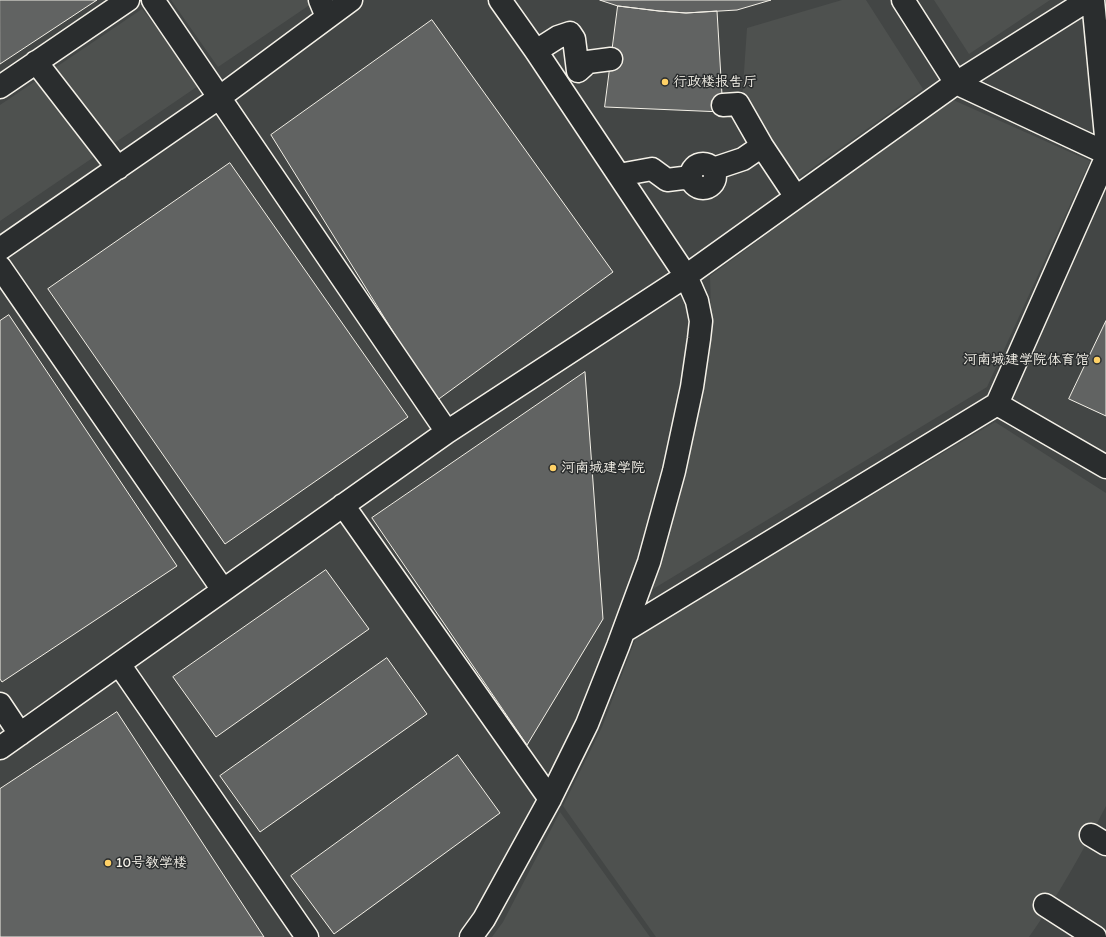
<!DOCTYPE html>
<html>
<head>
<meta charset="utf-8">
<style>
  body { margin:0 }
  canvas { display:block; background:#363939 }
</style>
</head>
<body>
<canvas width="1106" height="937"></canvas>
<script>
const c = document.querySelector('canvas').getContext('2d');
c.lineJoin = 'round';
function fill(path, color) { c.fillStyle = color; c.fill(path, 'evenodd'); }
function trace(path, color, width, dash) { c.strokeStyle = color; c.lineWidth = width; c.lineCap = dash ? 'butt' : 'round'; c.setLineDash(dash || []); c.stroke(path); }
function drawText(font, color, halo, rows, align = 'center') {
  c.font = font + ' Itim,"LXGW WenKai TC",sans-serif'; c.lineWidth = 3; c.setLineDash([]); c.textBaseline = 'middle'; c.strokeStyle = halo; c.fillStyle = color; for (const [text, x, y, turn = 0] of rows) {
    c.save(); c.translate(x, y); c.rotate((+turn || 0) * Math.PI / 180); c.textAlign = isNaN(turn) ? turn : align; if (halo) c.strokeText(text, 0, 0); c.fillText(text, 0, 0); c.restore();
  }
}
fill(new Path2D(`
  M0,0H1106V937H0Z`), '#434645');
fill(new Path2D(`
  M171,0H317L218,67Z
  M842,0H866L923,89L797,179L742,101L747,28Z
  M934,0H1050L969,54Z
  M142,9L201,84L0,221V105Z
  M951,99L1090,161L987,387L653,589L678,502L704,391L711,316L710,276Z
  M995,422L1106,493V806C1083,851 1058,896 1029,937H656L563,806L602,727L637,635Z
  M560,812L650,937H492L503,922Z`), '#4e514f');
const building = new Path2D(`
  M0,0H97L0,64Z
  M600,0H771L737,10L686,13L659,11L618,6Z
  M618,6L659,11L686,13L717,11L723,112L605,107Z
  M432,20L613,272L436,401L271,135Z
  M230,163L408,417L225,544L48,289Z
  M9,315L177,566L2,682L0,679V321Z
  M1106,321V416L1069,399Z
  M585,372L603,619L527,745L372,518Z
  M326,570L369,629L216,737L173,677Z
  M387,658L427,714L260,832L220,776Z
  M117,712L264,937H0V789Z
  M458,755L500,813L334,934L291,876Z`);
fill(building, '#616362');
trace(building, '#f4f1e8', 1);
const minor = new Path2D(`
  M153,0L447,432
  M320,0L327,17
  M903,0L956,83L1106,153
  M1093,0L1106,136
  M536,51L558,37L570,33L574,39L578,71L588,62L611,59
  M36,62L118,168
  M0,87L128,0
  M723,105L738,104L762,146L796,197
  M691 176a12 12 0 1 1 24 0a12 12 0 1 1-24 0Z
  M713,169L743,159L762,146
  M619,175L652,169L667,180L691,177
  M0,249L220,97L351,0
  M0,267L223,590
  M997,404L1106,158
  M343,505L550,799
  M624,631L997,404L1106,467
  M119,664L307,937
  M0,704L20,734
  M0,748L447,432L686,276L956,83L1088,0
  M1091,835L1106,844
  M1045,905L1095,937
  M471,937L484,919L550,799L587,724L618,646L649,562L674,471L692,387L699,339L701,321L697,301L686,276L536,51L500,0`);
trace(minor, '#f4f1e8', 25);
trace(minor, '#2a2d2e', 22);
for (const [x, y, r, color] of [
  [665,82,4,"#ffd166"],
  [1097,360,4,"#ffd166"],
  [553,468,4,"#ffd166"],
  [108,863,4,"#ffd166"]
]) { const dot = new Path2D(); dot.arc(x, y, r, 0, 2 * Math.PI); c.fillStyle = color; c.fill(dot); trace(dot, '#2a2d2e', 1.5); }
drawText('14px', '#f4f1e8', '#2a2d2e', [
  ["行政楼报告厅",673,82],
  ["河南城建学院体育馆",1089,360,"right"],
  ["河南城建学院",561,468],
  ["10号教学楼",116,863]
], 'left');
</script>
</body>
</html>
